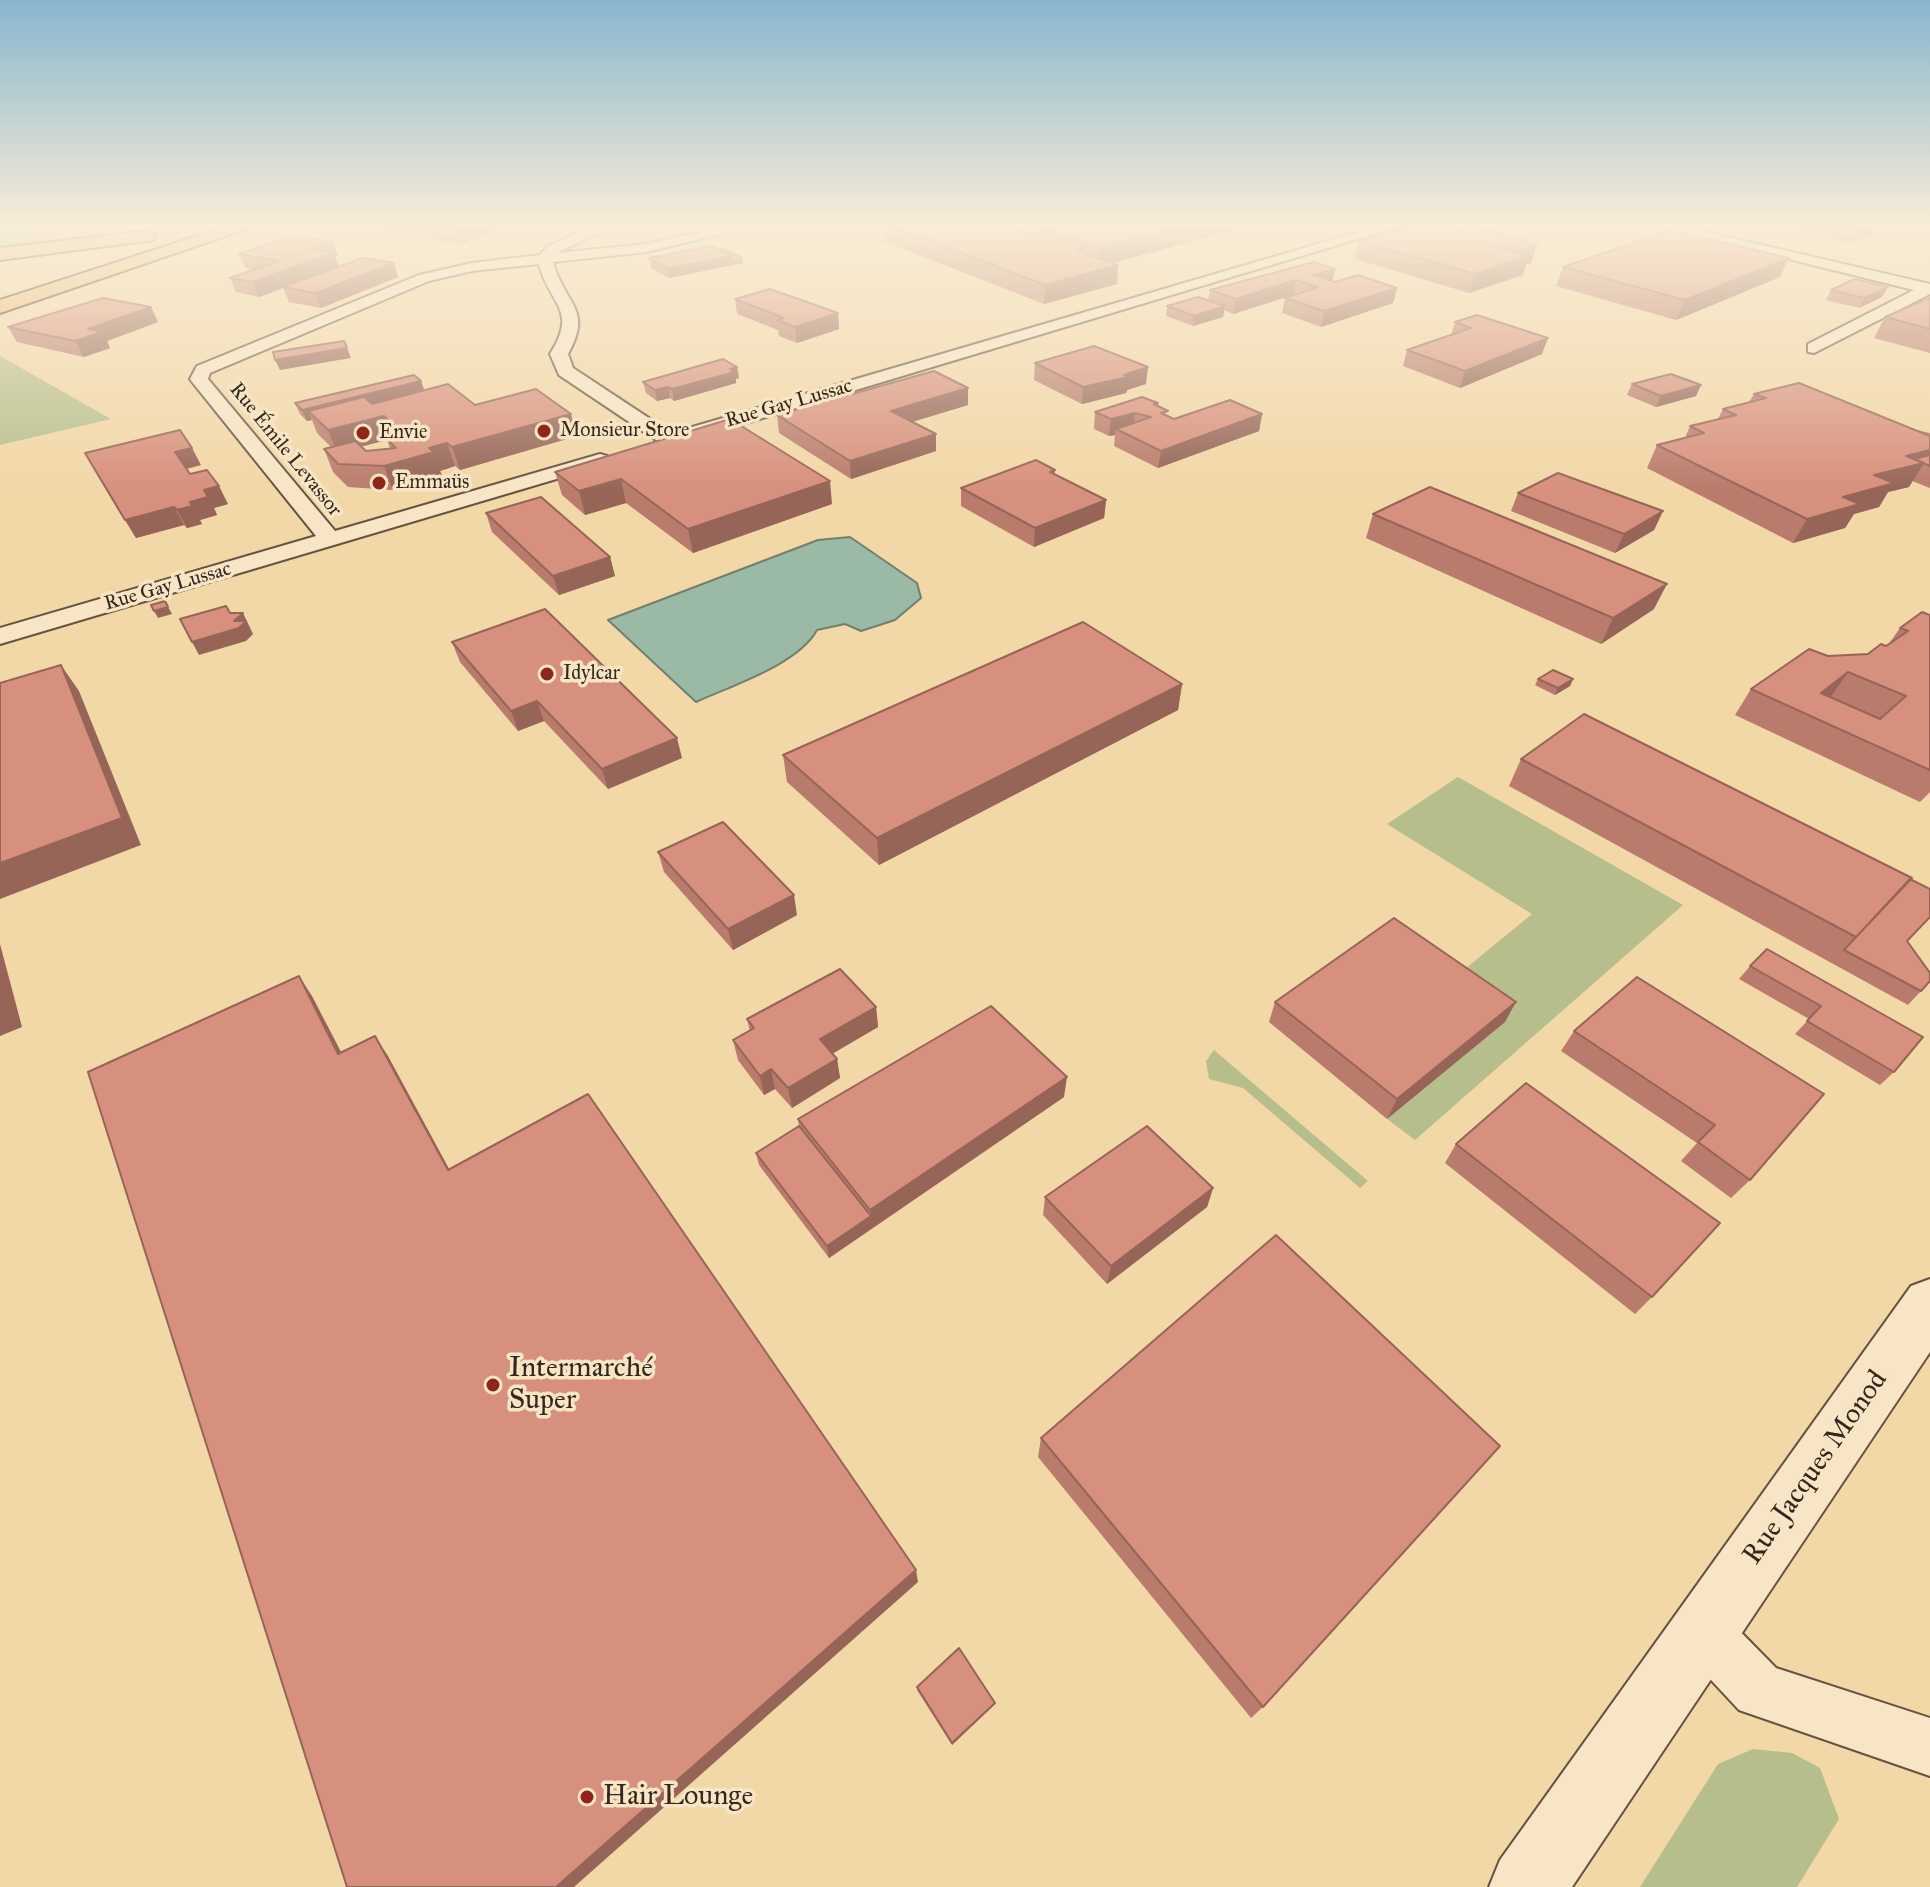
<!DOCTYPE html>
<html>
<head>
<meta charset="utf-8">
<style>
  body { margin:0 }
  canvas { display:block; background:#f2d7a7 }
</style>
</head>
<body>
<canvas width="1930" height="1887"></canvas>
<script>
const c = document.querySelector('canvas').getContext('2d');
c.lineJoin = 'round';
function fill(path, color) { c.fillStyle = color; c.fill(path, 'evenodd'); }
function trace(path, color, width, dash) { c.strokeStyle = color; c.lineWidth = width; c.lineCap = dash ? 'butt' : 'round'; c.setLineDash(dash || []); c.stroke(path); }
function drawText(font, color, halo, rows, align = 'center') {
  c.font = font + ' "IM FELL Great Primer",serif'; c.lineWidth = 7; c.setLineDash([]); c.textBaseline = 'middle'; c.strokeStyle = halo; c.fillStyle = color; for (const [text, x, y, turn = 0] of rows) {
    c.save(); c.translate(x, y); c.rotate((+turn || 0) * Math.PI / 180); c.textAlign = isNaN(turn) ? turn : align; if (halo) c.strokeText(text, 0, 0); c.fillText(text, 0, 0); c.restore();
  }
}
fill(new Path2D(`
  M0,226H67L19,244L0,245Z
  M0,356L111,419L0,445Z
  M1458,777L1683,905L1415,1140L1387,1119L1505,1022L1449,982L1532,914L1387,824Z
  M1214,1050L1368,1181L1360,1188L1243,1088L1209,1079L1206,1061Z
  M1753,1749L1792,1753L1820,1768L1839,1819L1797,1887H1640L1718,1764Z`), '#b6bf8b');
const water = new Path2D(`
  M850,537L917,583L921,598L895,620L861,631L845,624L817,630C799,664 731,686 696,702L608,620L818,540Z`);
fill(water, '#9bbaa6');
trace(water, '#727f6f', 2);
const minor = new Path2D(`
  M594,226H613L557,253L646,244L729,226H756L646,252L553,262C564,304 594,309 568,354L573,368L676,436L679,440L676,444H662L559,375L550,354C579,309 549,305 539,264L472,271L429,281L210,373L208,379L335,531L600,454L607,456L610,460L607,464L0,644V628L316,536L193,383L190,379L197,366L419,275L472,263L540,255L548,246Z
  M1379,226H1401L696,438L689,440L679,434L682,430Z
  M1655,226H1680L1930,284V294L1814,353L1808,352V344L1914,290Z
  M1703,1605L1722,1613L1776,1668L1930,1718V1776L1739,1710L1684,1651L1676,1632L1684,1613Z`);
const tertiary = new Path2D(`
  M1930,1279V1352L1572,1887H1489L1500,1860L1911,1286Z`);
const trunk = new Path2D(`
  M228,226H255L0,313V300Z
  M147,231L156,236L153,240L0,260V248Z`);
trace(minor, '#645340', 4);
trace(tertiary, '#645340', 4);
trace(trunk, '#35271d', 4);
fill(minor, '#f7e5c6');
fill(tertiary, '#f7e5c6');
fill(trunk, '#e9bc74');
fill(new Path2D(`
  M372,226H505L461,244L374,230Z
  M882,226H1007L1028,234L1034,233V226H1248L1112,263L1117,284L1044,304L883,241Z
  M1775,226H1877L1873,235L1852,243Z
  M1461,230L1537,244L1531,263L1526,264L1523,275L1469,293L1355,259L1359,241Z
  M711,246L743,263L669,278L651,268L649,258Z
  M239,254L338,256L335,257L339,267L398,277L321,308L289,302L283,288L259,297L236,292L230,278L253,269L245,268Z
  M1563,267L1780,277L1676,320L1556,286Z
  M1335,269L1332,281L1335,282L1397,288L1393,303L1321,327L1282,313L1285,298L1293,295L1233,314L1224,310L1223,317L1193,326L1166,316L1167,306L1208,300L1210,290Z
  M1831,290L1882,297L1859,308L1826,300Z
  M1930,298V353L1874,338L1885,317Z
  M735,299L838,313L839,329L797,343L779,336L778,330L737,314Z
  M158,322L107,341L110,348L84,357L17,342L8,327Z
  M1455,322L1542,354L1460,388L1403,366L1407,350L1451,335Z
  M1035,363L1146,384L1127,390L1126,393L1082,404L1034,380Z
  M737,367L739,378L736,379V383L674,401L670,398L657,401L646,393L643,382Z
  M1632,384L1696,396L1656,407L1627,395Z
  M425,390L475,405L577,436L460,470L455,466L440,471L442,476L393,490L348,487L333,472L324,449L331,447L317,433L312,420L307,421L300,414L295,403ZM387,440L390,448L366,451L362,446Z
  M1754,394L1930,433V488L1912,481L1909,487L1888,492L1879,507L1854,514L1845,528L1793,543L1647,468L1657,445L1685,438L1690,426L1718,419L1723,409L1749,402Z
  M968,405L912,422L936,451L851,479L779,433L777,415Z
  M1157,406L1168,416L1174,419L1262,414L1259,431L1158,468L1114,446L1115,435L1109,436L1094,429L1095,412Z
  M85,453L201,465L187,469L190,474L228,504L214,508L217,515L200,520L202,524L187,528L184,525L136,538Z
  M1055,470V474L1106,500L1104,518L1034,547L961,506V488Z
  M555,472L832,504L693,553L626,503L585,515L562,495Z
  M1518,493L1663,511L1654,530L1615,553L1511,511Z
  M486,513L610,557L615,576L559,595L492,532Z
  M1373,514L1654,609L1601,644L1366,538Z
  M1930,615V792L1920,802L1735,715L1751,689L1828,656L1868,654L1888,645L1900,628Z
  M452,642L682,758L608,789L544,721L518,731L460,662Z
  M1538,679H1573L1570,686L1555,695L1535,685Z
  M1182,684L1178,710L879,865L787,782L783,755Z
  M1521,759L1910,879L1907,942L1921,991L1908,1005L1509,786Z
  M658,852L797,915L733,950L664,872Z
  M1750,966L1923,1037L1894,1072L1880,1085L1795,1034L1809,1019L1739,979Z
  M1637,977L1750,1180L1731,1198L1681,1161L1697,1143L1561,1051L1574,1031Z
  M1275,1002L1505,1022L1387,1119L1269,1022Z
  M876,1007L878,1027L832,1054L837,1059L840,1078L792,1108L775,1089L764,1095L738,1060L733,1040L750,1031L747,1019Z
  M1064,1097L829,1258L759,1165L756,1153L799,1126L798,1119Z
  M1456,1144L1652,1297L1635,1314L1445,1163Z
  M1213,1188L1207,1207L1107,1284L1043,1215L1045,1197Z
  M1041,1438L1263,1707L1251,1718L1038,1457Z
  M917,1687L994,1705L952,1745L917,1690Z`), '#b97c6c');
fill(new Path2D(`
  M456,226H505L461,244Z
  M1183,226H1248L1098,267L1100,248Z
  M1861,226H1877L1873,235L1852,243Z
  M333,242L338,256L335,257L339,267L259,297L252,282L312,249Z
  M1537,244L1531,263L1526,264L1523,275L1469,293L1475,274L1517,260L1520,250Z
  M731,256L732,265L669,278L668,269Z
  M742,258L743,263L732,265L731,260Z
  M1789,258L1780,277L1676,320L1685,300Z
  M394,263L398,277L321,308L315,293Z
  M1118,265L1117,284L1044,304L1045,285Z
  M1335,269L1332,283L1313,275Z
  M1296,280L1293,295L1233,314L1236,299Z
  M1888,287L1882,297L1859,308L1864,298Z
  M1397,288L1393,303L1321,327L1324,311Z
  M1225,306L1223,317L1193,326L1194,316Z
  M151,307L158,322L107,341L110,348L84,357L75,341L88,329Z
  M838,313L839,329L797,343L795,327Z
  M1548,338L1542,354L1460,388L1465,371Z
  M347,348L351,358L280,370L275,360Z
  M737,367L739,378L736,379V383L674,401L672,389Z
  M1148,367L1146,384L1127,390L1126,393L1082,404L1083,387Z
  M421,381L425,392L316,419L308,411L312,420L307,421L302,410Z
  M1701,385L1696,396L1656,407L1661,396Z
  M668,387L670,398L657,401L655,390Z
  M968,388V405L892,428L891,411Z
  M1135,413L1133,430L1116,429L1115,435L1109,436L1111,419Z
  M571,414L577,436L460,470L452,447Z
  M1262,414L1259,431L1158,468L1161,451Z
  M384,416L393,438H386L387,440L337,453L328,430Z
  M936,434V451L851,479L850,461Z
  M447,443L455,466L440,471L442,476L393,490L384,466L429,448Z
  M192,448L201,465L184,469L175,452Z
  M1930,450V466L1924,463L1909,487L1888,492L1879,507L1854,514L1845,528L1793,543L1807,519L1874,475L1906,456Z
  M621,479L626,503L585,515L579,491Z
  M830,481L832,504L693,553L688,529Z
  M219,486L228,504L214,508L217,515L200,520L202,524L187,528L177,510L204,490Z
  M1106,500L1104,518L1034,547L1035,528Z
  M174,507L184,525L136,538L125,520Z
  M1663,511L1654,530L1615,553L1624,534Z
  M610,557L615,576L559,595L553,576Z
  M1667,584L1654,609L1601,644L1613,618Z
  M168,607L172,614L158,618L154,611Z
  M243,613L253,634L246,641L199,655L192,642L234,621Z
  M61,665L79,691L141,845L0,899V863Z
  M1848,672L1830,698L1821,693Z
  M1573,679L1570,686L1555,695L1558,688Z
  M1182,684L1178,710L879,865L877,838Z
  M537,701L544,721L518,731L511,711Z
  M677,738L682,758L608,789L602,769Z
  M794,895L797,915L733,950L728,929Z
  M0,944L22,1027L0,1036Z
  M299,976L312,996L352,1073L338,1054Z
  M1516,1002L1505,1022L1387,1119L1397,1099Z
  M876,1007L878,1027L823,1059L820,1039Z
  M375,1036L388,1056L460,1189L448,1170Z
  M837,1059L840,1078L792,1108L788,1088Z
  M771,1069L775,1089L764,1095L760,1076Z
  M1067,1077L1064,1097L829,1258L827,1246L871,1216L870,1210Z
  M1213,1188L1207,1207L1107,1284L1111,1266Z
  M916,1570L918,1582L574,1887H556Z
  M995,1703L994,1705L952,1745V1743Z`), '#966558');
const building = new Path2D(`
  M892,226H1007L1028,234L1037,232L1086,248L1077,251L1118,265L1045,285Z
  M1037,226H1183L1100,248Z
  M1409,226H1446L1461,230L1474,226L1537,244L1520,250L1496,243L1489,245L1529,256L1475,274L1359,241Z
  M1671,230L1789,258L1685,300L1563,267Z
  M293,235L333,242L312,249L334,253L252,282L230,278L279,261L239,254Z
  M711,246L731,256L668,269L649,258Z
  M722,248L742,258L731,260V256L718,249Z
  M363,258L394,263L315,293L283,287Z
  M1314,262L1335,269L1313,275L1335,282L1358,275L1397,288L1324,311L1285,298L1318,287L1296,280L1236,299L1210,290Z
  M1855,279L1888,287L1864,298L1831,290Z
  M770,289L838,313L795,327L777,320L784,318L735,299Z
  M1198,297L1225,306L1194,316L1167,306Z
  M103,298L151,307L88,329L102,332L75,341L8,327Z
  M1930,298V329L1885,317Z
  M1477,315L1548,338L1465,371L1407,350L1471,328L1455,322Z
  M344,341L347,348L275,360L273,352Z
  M1094,346L1148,367L1124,375L1128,377L1083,387L1035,363Z
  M723,359L737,367L730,369L735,372L672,389L668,387L655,390L643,382Z
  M934,371L968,388L891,411L936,434L850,461L777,415Z
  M1671,374L1701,385L1661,396L1632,384Z
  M414,375L421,381L302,410L295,403Z
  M1799,383L1930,436V450L1906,456L1924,463L1874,475L1894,483L1843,497L1860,504L1807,519L1657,445L1704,433L1690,426L1736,415L1723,409L1766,398L1754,394Z
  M448,384L475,405L536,389L571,414L452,447L447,443L429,448L434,452L384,466L338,464L324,449L355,441L366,451L396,448L386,438L403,433L384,416L328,430L308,411L364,397L372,404Z
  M1142,397L1158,403L1154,404L1168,411L1161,413L1174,419L1230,400L1262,414L1161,451L1116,429L1151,417L1135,413L1111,419L1095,412Z
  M730,419L830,481L688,529L621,479L579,491L555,472Z
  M180,430L192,448L175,452L190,474L207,470L219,486L204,490L208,497L190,502L192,506L177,510L174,507L125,520L85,453Z
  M1930,455V466L1914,459Z
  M1036,460L1055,470L1050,472L1106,500L1035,528L961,488Z
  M1558,473L1663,511L1624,534L1518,493Z
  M1430,487L1667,584L1613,618L1373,514Z
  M541,497L610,557L553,576L486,513Z
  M165,601L168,607L154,611L151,605Z
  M226,606L230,613H243L234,621H246L239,628L192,642L180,619Z
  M545,609L677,738L602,769L537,701L511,711L452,642Z
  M1922,612L1930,615V770L1751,689L1809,649L1828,656L1868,654L1881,644L1886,646L1908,631L1900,628ZM1848,672L1906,696L1880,719L1821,693Z
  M1083,622L1182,684L877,838L783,755Z
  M61,665L122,818L0,863V683Z
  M1553,670L1573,679L1558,688L1538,679Z
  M1584,714L1912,878L1856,937L1521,759Z
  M723,822L794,895L728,929L658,852Z
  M1910,879L1930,889V917L1907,941L1930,973V981L1921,991L1844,950Z
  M1394,918L1516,1002L1397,1099L1275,1002Z
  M1767,949L1923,1037L1894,1072L1807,1021L1821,1006L1750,966Z
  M840,969L876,1007L820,1039L837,1059L788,1088L771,1069L760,1076L733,1040L754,1028L747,1019Z
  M299,976L338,1054L375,1036L448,1170L588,1094L916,1570L556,1887H347L88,1072Z
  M1637,977L1824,1094L1750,1180L1698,1142L1715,1125L1574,1031Z
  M991,1006L1067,1077L870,1210L798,1119Z
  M1526,1083L1720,1223L1652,1297L1456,1144Z
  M799,1126L871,1216L827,1246L756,1153Z
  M1147,1126L1213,1188L1111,1266L1045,1197Z
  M1276,1235L1500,1446L1263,1707L1041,1438Z
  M959,1648L995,1703L952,1743L917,1687Z`);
fill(building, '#d7907d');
trace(building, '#966558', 2);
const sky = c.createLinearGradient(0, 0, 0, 491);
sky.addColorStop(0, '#89b6ce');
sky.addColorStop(0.46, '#f9edd7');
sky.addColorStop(1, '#f9edd700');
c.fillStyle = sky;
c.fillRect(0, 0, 1930, 491);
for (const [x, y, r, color] of [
  [544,431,8,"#8f2418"],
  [363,433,8,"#8f2418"],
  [379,483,8,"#8f2418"],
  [547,674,8,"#8f2418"],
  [493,1385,8,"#8f2418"],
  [587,1797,8,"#8f2418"]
]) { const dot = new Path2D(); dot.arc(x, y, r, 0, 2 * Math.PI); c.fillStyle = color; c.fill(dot); trace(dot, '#f7e5c6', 3); }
drawText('20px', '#35271d', '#f7e5c6', [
  ["Rue Gay Lussac",789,404,-16],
  ["Rue Émile Levassor",285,450,51],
  ["Rue Gay Lussac",168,587,-16]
]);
drawText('20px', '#35271d', '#f7e5c6', [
  ["Monsieur Store",560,431],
  ["Envie",379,433],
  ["Emmaüs",395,483],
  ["Idylcar",563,674]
], 'left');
drawText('28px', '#35271d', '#f7e5c6', [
  ["Intermarché",509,1369],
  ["Super",509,1401],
  ["Hair Lounge",603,1797]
], 'left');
drawText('28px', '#35271d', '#f7e5c6', [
  ["Rue Jacques Monod",1816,1468,-55]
]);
</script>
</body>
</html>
